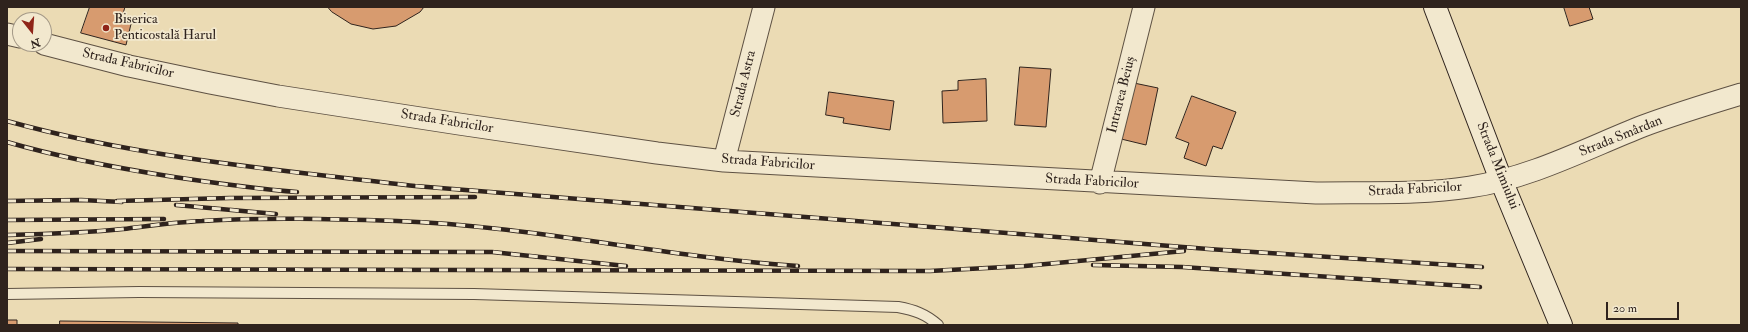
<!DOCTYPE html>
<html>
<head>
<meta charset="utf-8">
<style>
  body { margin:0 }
  #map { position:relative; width:1748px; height:332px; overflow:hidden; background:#ebdbb4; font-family:"IM FELL Double Pica",serif }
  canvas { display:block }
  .frame { position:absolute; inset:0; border:8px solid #2f231d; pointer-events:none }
  .north { position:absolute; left:12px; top:12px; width:40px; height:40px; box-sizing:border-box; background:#f2e8ce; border:1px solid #a49987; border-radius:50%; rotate:163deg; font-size:11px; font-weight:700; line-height:16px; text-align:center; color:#2f231d }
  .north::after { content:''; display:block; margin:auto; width:14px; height:18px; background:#8f2418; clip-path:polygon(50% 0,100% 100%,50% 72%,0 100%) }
  .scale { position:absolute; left:1606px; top:302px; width:73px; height:18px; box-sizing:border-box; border:2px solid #2f231d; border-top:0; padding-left:5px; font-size:12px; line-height:14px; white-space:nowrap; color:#2f231d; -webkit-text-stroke:3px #f2e8ce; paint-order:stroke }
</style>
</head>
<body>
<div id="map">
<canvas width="1748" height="332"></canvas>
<div class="frame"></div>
<div class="north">N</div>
<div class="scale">20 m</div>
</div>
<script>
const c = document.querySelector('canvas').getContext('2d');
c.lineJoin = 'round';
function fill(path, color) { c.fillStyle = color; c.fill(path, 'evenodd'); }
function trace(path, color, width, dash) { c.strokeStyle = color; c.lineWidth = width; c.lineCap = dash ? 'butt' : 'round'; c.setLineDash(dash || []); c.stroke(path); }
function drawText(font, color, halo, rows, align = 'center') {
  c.font = font + ' "IM FELL Double Pica",serif'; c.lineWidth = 3.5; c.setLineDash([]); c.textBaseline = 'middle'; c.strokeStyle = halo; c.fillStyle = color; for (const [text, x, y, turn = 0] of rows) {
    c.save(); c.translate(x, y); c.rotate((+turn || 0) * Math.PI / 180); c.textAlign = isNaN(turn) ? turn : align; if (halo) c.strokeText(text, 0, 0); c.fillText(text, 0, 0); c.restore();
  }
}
const building = new Path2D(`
  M90,7H125L121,20L131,24L126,45L81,33Z
  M328,7H424L420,12L396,26L373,29L351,24L332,12Z
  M1564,7H1589L1593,19L1570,26Z
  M1020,67L1051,69L1046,127L1015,125Z
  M986,79L987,121L943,123L942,91L958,90V81Z
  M1129,82L1158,88L1146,145L1117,138Z
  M829,92L894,101L890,130L843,123L844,118L826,115Z
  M1192,96L1236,112L1222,149L1213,146L1206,166L1184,158L1189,143L1176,138Z
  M7,320H17V325H7Z
  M60,321L238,323V325H60Z`);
fill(building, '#d79b6f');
trace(building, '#2f231d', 1);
const lane = new Path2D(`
  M7,294L139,292L474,294L898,307C914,310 926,314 938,325`);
const street = new Path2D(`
  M7,34L20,37
  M44,44L129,66L210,83L278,96L459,124L657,153L724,161L1316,193C1367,192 1419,195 1470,187C1531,178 1587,148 1643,126C1675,114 1708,104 1741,94
  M724,161L764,7
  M1100,183L1144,7`);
const secondary = new Path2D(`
  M1435,7L1501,180L1561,325`);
trace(lane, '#5e5143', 12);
trace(street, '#5e5143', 23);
trace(secondary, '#2f231d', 24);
trace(lane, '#f2e8ce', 10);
trace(street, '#f2e8ce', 21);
trace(secondary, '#f2e8ce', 22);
const rail = new Path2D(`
  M7,121C140,158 279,170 415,186L1208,249L1482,267
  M7,142C62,158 117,168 174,177C215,183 256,189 297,192
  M7,201L81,200L122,202
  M117,201L230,198L475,197
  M176,205L276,214
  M7,220L164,219
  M7,235C46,234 84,233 123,229C149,226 175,222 202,221C267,217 332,219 397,221C532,226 664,257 798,266
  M7,243L41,239
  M7,251L492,252L626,266
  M1093,265L1182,267L1480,287
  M7,269L930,271L1025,266L1184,251`);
trace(rail, '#2f231d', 4.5);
trace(rail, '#f2e8ce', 3, [9]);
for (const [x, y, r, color] of [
  [106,28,4,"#8f2418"]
]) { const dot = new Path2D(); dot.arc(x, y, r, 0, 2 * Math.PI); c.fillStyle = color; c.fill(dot); trace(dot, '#f2e8ce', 1.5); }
drawText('14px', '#2f231d', '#f2e8ce', [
  ["Biserica",114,20],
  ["Penticostală Harul",114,36]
], 'left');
drawText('14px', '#2f231d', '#f2e8ce', [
  ["Strada Fabricilor",128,64,13],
  ["Strada Astra",744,84,-76],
  ["Intrarea Beiuș",1122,95,-76],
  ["Strada Fabricilor",447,122,9],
  ["Strada Smârdan",1621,137,-22],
  ["Strada Fabricilor",768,163,4],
  ["Strada Mimiului",1497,166,68],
  ["Strada Fabricilor",1092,182,3],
  ["Strada Fabricilor",1415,190,-3]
]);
</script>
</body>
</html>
